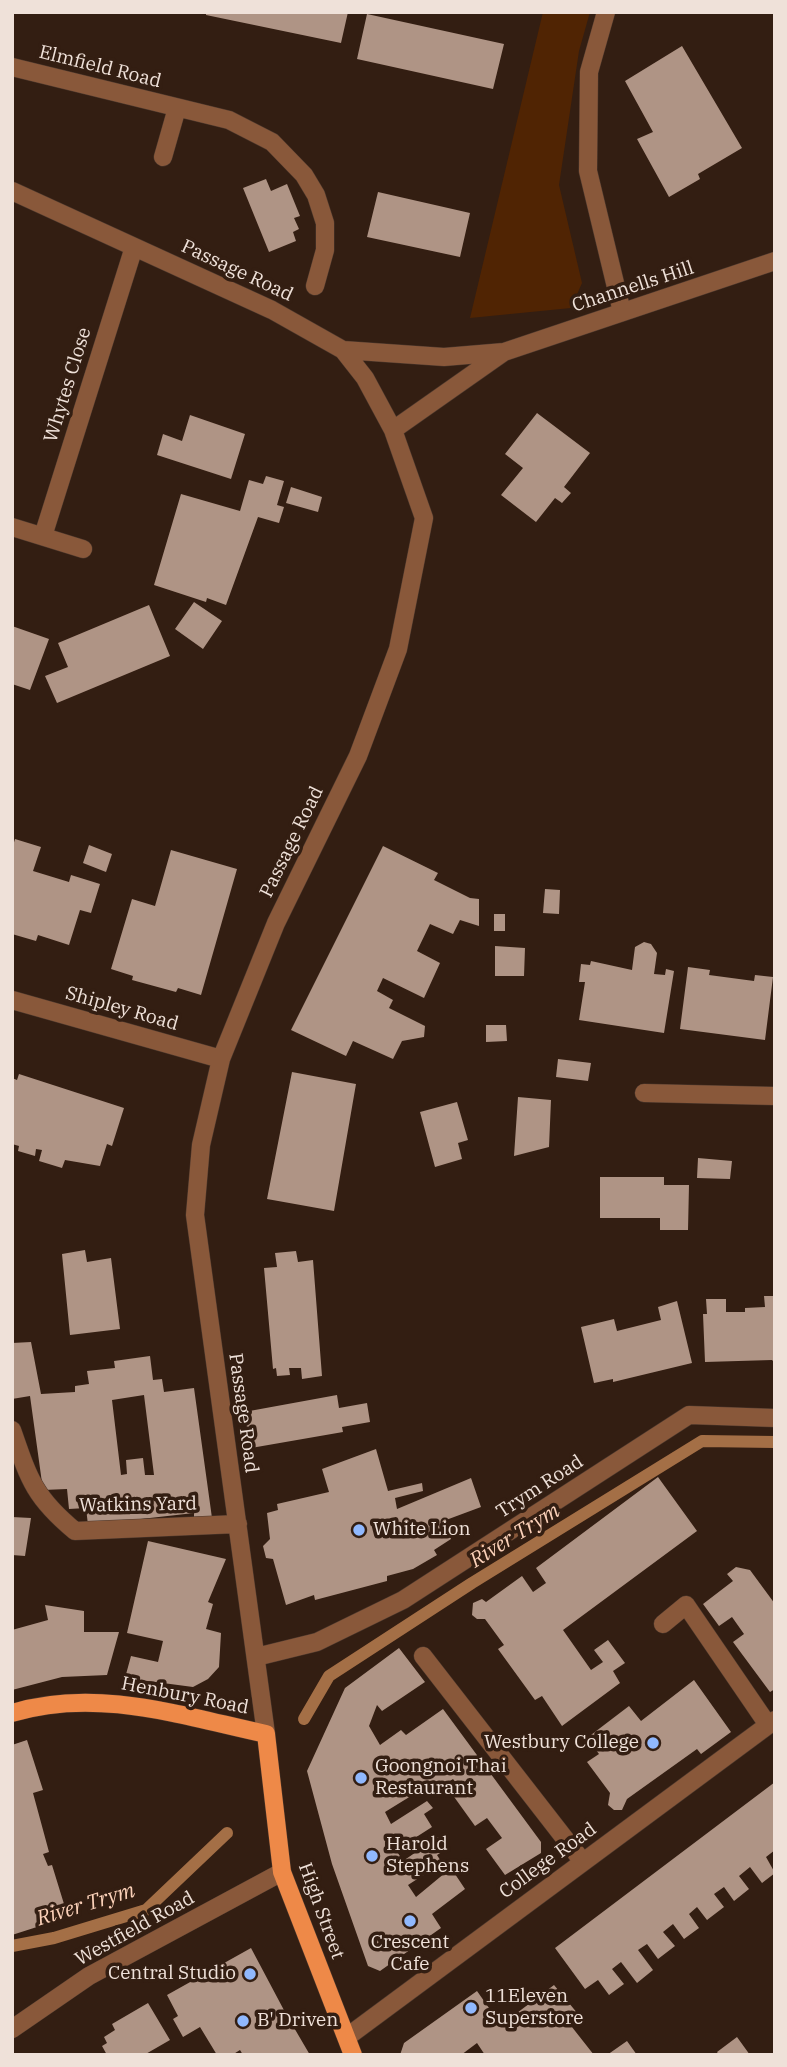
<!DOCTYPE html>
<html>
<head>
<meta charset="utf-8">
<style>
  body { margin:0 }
  #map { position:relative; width:787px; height:2067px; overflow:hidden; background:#331e12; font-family:"IBM Plex Serif",serif }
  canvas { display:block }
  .frame { position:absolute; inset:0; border:14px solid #efe1d9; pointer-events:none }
</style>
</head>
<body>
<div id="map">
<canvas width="787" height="2067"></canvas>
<div class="frame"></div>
</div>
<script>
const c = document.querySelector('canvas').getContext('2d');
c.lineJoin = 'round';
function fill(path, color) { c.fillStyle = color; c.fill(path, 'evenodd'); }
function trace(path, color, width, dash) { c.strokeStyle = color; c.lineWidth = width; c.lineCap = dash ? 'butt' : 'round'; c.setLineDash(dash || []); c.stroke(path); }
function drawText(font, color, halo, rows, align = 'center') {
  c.font = font + ' "IBM Plex Serif",serif'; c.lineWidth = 7; c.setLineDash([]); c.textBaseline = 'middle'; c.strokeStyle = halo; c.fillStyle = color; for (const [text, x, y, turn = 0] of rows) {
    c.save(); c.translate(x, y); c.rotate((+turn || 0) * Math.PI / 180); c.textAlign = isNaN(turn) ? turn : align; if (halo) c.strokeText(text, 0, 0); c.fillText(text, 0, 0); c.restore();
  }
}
fill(new Path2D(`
  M543,12H590L579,51L559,185L582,283L571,308L470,318Z`), '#502403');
trace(new Path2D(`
  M304,1719L329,1676L472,1583L702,1441L775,1442
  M12,1946L54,1938L146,1910L227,1833`), '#a46f46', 12);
fill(new Path2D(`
  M206,12H348L341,43L206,15Z
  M367,14L504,44L493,89L357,59Z
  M682,46L742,148L698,174L700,179L669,197L637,139L653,132L625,81Z
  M266,179L271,191L287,184L300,216L294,218L299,229L293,232L296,241L269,252L243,188Z
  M378,192L470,213L460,257L367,237Z
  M537,413L590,453L564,487L571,493L562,503L555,498L536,522L501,495L523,468L505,454Z
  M190,415L245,434L231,479L157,455L163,434L182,441Z
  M266,476L284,481L277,505L284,507L279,523L258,517L226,605L207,598L206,602L154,585L181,494L240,511L249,480L263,484Z
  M291,487L322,497L318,512L286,503Z
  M194,602L222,621L203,649L175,629Z
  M149,605L170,656L57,703L45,676L68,667L58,643Z
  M12,626L49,639L30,690L12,684Z
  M15,839L41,847L33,871L69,882L71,875L100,884L91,913L80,910L69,945L38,935L36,941L12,934V849Z
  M89,845L112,854L106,872L83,863Z
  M383,846L438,873L434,880L470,898L479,899V926L460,920L453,934L430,924L417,951L440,963L424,998L383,978L377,991L393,1000L389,1008L425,1026L424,1037L402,1041L393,1059L353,1041L346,1056L291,1030Z
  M171,850L237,869L201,995L178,988L176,992L132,980L133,976L111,969L132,899L155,906Z
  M545,889L560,890L559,914L543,913Z
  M494,914H505V931H494Z
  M644,942L651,944L657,953L654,974L665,975L666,969L674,971L664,1033L579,1020L585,982H579L581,964L590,965L591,961L632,970L635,947Z
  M495,946L525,948L524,976H495Z
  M688,967L710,970L709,975L754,981L755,975L773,977L765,1040L680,1029Z
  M486,1025H506L507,1041L486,1042Z
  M558,1059L591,1063L588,1081L556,1077Z
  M292,1072L356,1084L334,1211L267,1199Z
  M19,1074L124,1108L112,1146L107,1144L100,1166L65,1160L62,1168L39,1161L42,1150L36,1149L35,1156L18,1151L19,1146L12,1144V1078L17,1080Z
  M518,1097L551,1100L549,1147L514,1156Z
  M457,1102L468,1140L458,1143L462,1159L435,1167L420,1112Z
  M698,1158L732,1161L730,1179L697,1178Z
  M600,1177H664V1185H689L688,1230H660V1218H600Z
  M85,1250L87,1262L111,1258L120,1329L70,1335L62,1254Z
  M296,1251L298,1262L313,1260L322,1376L302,1379L301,1368H289L290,1375L277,1376L276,1368L273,1369L264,1268L277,1267L275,1253Z
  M764,1296H775V1363L772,1360L705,1362L703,1314H707L706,1299H726V1312H745V1308L765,1307Z
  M677,1301L692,1363L613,1382V1379L594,1383L581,1327L614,1319L617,1331L661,1320L658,1307Z
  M31,1342L41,1394L75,1392V1386L89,1384L87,1371L115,1368L114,1361L150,1356L153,1380L162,1379L164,1392L194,1388L212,1518L194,1521V1513L88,1525L86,1508L69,1509L67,1489L43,1490L30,1396L12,1399V1343ZM144,1395L154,1475H145L143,1458L126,1460L127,1474L121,1475L112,1400Z
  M337,1395L339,1408L367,1403L370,1422L342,1427L343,1432L251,1448L244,1412Z
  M376,1449L388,1491L422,1483L423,1491L395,1498L397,1509L471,1478L481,1507L446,1520L451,1539L434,1550L437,1555L413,1569L387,1576V1581L315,1600L314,1595L286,1605L273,1559L266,1558L263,1546L270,1539L267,1513L278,1510L277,1504L329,1492L322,1469Z
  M658,1477L697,1531L563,1630L591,1670L603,1662L594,1650L608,1640L625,1663L613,1671L620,1683L562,1726L542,1696L535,1700L498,1649L504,1645L485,1619H477L472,1615L473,1603L482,1599L486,1602L522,1576L533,1592L546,1583L536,1568Z
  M12,1517L31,1518L25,1556L12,1555Z
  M148,1541L226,1559L208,1602L213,1604L206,1629L221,1633L219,1667L208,1679L193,1687L125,1678L131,1656L158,1662L163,1641L127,1633Z
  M736,1567L750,1570L775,1604V1689L770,1692L733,1642L744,1634L732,1617L719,1626L703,1604L733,1581L727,1574Z
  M45,1605L84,1611V1632H119L107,1675L62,1677L12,1690V1630L48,1620Z
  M399,1648L425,1682L382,1711L377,1705L369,1726L380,1745L401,1730L406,1735L443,1709L541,1842V1853L505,1875L486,1849L502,1838L487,1818L475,1826L452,1794L460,1788L453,1779L436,1790L432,1783L385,1812L391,1824L427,1801L433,1808L424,1814L432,1827L396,1850L403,1861L438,1837L447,1849L437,1855L442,1863L408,1885L416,1897L451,1868L465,1889L432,1914L441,1928L380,1971L368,1966L332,1864L307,1771L345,1688Z
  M694,1680L731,1732L701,1754L697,1749L627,1799L622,1810H614L608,1805L610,1793L587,1762L599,1754L587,1738L629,1706L641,1721Z
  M27,1740L43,1790L33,1793L49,1852L43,1854L48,1866L52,1865L68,1917L12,1935V1745Z
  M775,1782V1850L766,1857L775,1873L762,1883L750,1867L739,1876L749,1889L734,1901L724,1887L714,1894L724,1907L707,1920L697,1907L689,1914L699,1928L684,1939L673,1924L663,1932L675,1946L658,1959L647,1944L638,1950L653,1970L637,1983L621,1962L612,1969L624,1984L609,1995L598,1980L585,1989L555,1948Z
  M251,1948L286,2014L310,2055H243L240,2050L232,2055H217L200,2027L183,2037L173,2019L178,2016L167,1995Z
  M554,1985L578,2014L568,2022L594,2055H485L477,2043L461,2055H400L404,2043L477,1991L501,2025Z
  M148,2003L170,2040L144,2055H107L102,2046L107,2043L104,2037L115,2030L112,2024Z
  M737,2037L750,2055H719L717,2052Z
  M627,2041L637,2055H607Z`), '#af9485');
const minor = new Path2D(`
  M606,12L589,72L588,171L622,312
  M12,67L229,120L272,142L304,175L316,195L325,223V250L315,286
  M163,157L177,108
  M12,191L272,310L343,350L365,378L393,430L424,518L398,649L358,756L276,923L221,1059L201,1145L195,1215L266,1734
  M343,350L444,357L504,352L775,261
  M393,430L504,352
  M12,527L83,549
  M43,536L134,247
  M12,1000L221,1059
  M644,1093L775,1096
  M12,1430C29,1479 34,1497 75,1531L238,1524
  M663,1624L686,1605L768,1725
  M423,1656L583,1862
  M256,1657L317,1642L403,1600L689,1415L775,1418
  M12,2029L89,1976L282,1872
  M347,2037L775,1720`);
const major = new Path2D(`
  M12,1713C97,1687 182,1716 266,1734L282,1872L353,2055`);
trace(minor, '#4d392e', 19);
trace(major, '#4d392e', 19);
trace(minor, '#89583a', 18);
trace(major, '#ee8948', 18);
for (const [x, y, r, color] of [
  [359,1530,7,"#90b8fd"],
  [653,1743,7,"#90b8fd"],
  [361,1778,7,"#90b8fd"],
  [372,1856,7,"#90b8fd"],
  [410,1921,7,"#90b8fd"],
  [250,1974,7,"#90b8fd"],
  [471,2008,7,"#90b8fd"],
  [243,2021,7,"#90b8fd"]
]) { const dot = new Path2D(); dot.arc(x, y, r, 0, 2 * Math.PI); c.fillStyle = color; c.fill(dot); trace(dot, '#331e12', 2.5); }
drawText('19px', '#efe1d9', '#331e12', [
  ["Elmfield Road",100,67,14],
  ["Passage Road",237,271,25],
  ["Channells Hill",633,287,-18],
  ["Whytes Close",68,385,-73],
  ["Passage Road",292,842,-64],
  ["Shipley Road",122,1009,16],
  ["Passage Road",243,1413,82],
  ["Trym Road",540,1487,-33],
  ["Watkins Yard",138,1505,-1],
  ["Henbury Road",185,1696,11],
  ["College Road",548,1861,-36],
  ["High Street",321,1911,70],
  ["Westfield Road",135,1929,-29]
]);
drawText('19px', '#efe1d9', '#331e12', [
  ["White Lion",373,1530],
  ["Westbury College",639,1743,"right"],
  ["Goongnoi Thai",375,1767],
  ["Restaurant",375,1789],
  ["Harold",386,1845],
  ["Stephens",386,1867],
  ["Crescent",410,1943,"center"],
  ["Cafe",410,1965,"center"],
  ["Central Studio",236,1974,"right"],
  ["11Eleven",485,1997],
  ["Superstore",485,2019],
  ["B' Driven",257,2021]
], 'left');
drawText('italic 21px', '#fbd1b9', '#331e12', [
  ["River Trym",515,1536,-32],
  ["River Trym",86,1905,-17]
]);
</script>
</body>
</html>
